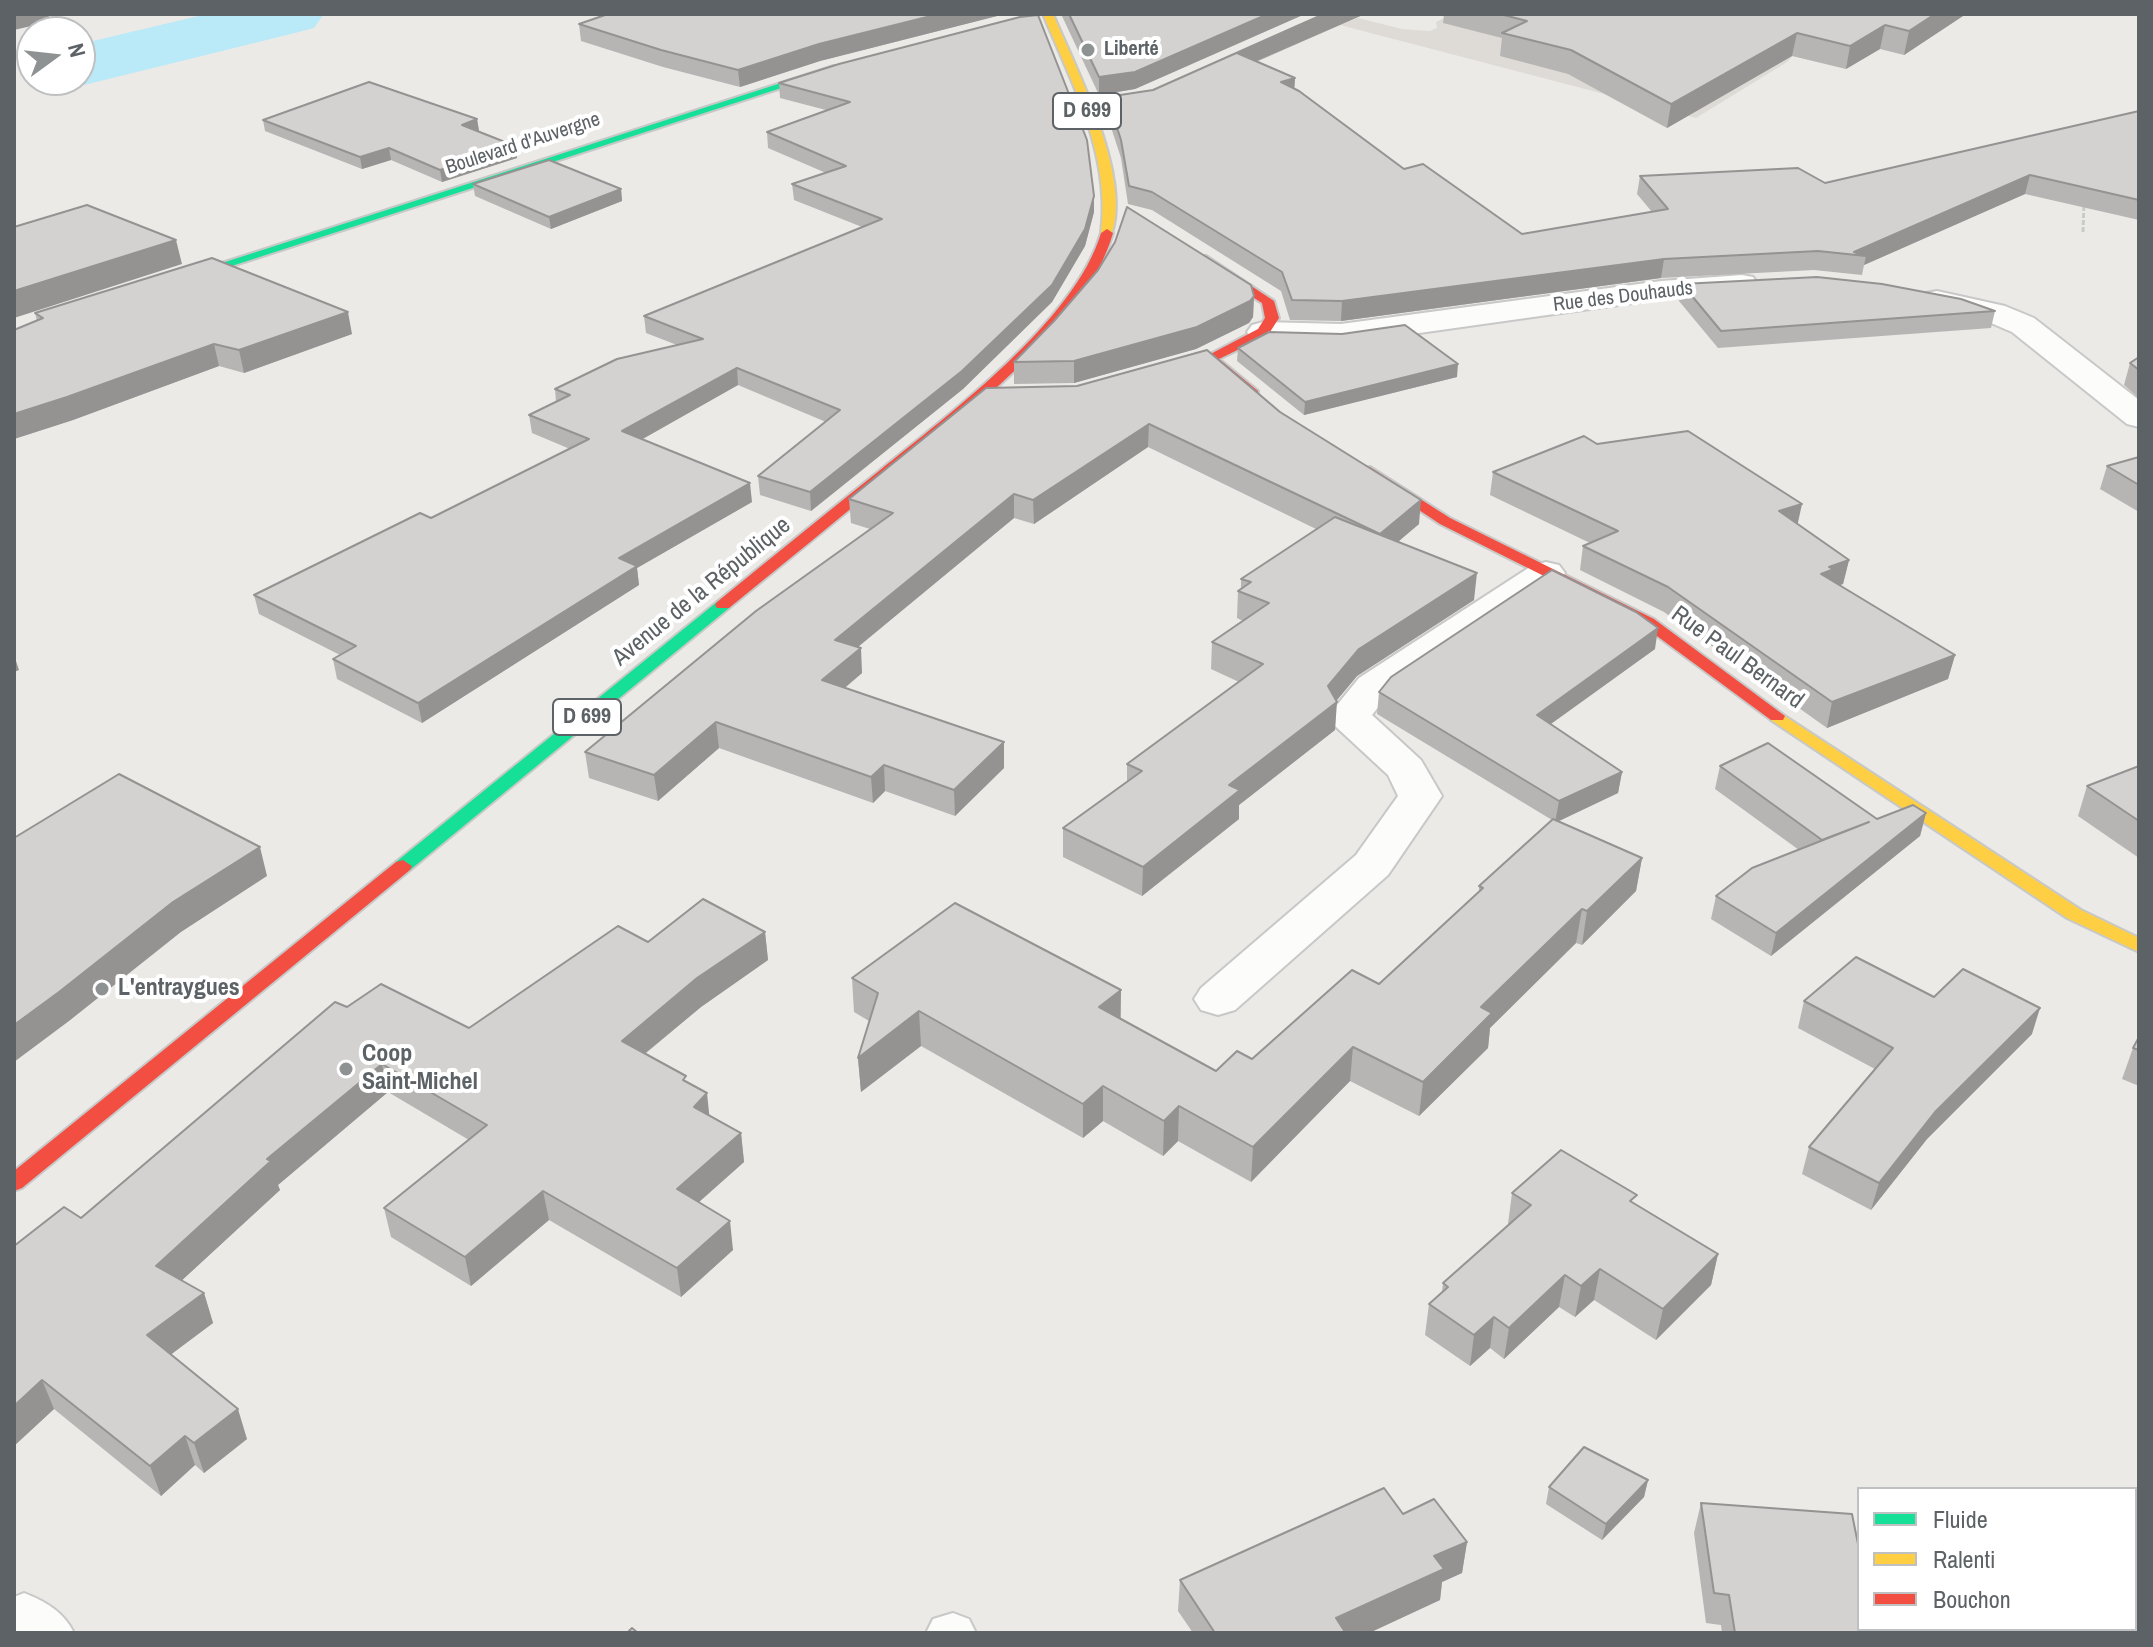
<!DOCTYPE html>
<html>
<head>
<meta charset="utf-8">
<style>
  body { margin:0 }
  #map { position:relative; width:2153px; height:1647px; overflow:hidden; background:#eceae7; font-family:"Archivo Narrow",sans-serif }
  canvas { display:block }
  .frame { position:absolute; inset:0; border:16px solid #5c6265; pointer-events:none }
  .legend { position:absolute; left:1857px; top:1487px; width:280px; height:144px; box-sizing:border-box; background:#fff; border:2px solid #bec0c1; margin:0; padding:10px 14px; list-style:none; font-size:24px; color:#5c6265 }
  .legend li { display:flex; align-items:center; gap:16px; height:40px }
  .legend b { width:40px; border:2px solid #bec0c1 }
  .north { position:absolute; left:16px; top:16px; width:80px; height:80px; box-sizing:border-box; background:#fff; border:2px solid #bec0c1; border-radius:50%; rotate:75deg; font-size:22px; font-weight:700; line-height:32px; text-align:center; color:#5c6265 }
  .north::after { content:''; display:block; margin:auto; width:28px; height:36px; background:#8e9292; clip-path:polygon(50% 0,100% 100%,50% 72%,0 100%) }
</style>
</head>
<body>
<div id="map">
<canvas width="2153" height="1647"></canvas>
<div class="frame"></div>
<ul class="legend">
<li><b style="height:10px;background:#16e098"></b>Fluide</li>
<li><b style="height:10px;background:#ffcf43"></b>Ralenti</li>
<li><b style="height:10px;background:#f24e42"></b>Bouchon</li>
</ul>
<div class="north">N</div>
</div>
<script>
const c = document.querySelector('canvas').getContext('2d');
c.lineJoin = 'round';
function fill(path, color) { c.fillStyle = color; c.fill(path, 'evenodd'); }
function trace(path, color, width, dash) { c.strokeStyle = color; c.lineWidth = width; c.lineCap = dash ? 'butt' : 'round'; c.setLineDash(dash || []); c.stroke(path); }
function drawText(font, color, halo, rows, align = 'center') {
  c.font = font + ' "Archivo Narrow",sans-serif'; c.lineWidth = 8; c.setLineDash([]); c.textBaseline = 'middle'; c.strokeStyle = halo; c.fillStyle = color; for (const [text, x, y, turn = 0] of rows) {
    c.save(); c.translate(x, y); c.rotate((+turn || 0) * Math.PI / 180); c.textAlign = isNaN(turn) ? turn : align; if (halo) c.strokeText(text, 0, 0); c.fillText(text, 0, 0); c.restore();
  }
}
fill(new Path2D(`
  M1453,14L1796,52L1787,62L1696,118L1340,25L1358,18L1402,29L1430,31L1437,28L1436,22Z`), '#dedad6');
fill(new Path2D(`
  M207,14H324L314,28L291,34L80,86L57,80H80V44Z`), '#bae9f8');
const lane = new Path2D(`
  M24,1593C45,1601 64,1612 74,1633L14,1632V1597Z
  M953,1613L969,1619L976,1633H926L933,1619Z`);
const street = new Path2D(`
  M1742,275L1753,277L1758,284L1753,291L1661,299L1341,344L1263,342L1252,339L1247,332L1252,325L1263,322L1341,324L1661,281Z
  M1937,291L2005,306L2034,318L2139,400V427L2127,424L2012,332L1984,320L1926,307L1921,300L1926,293Z
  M1546,562L1559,565L1565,573L1559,581L1387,696L1372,715L1421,760L1442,796L1388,875L1235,1010L1218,1015L1201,1010L1194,999L1201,988L1356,855L1398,796L1388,775L1334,725L1328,716L1359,678L1533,565Z`);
const fast = new Path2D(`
  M834,66L843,68L173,285L163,282Z
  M723,600L729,602L731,605L729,608L410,870H396L394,866L396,862L717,602Z`);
const slow = new Path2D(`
  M1043,14H1053C1076,69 1133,177 1111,236L1101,233C1111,155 1072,84 1043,14Z
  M1777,711L2081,910L2139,938V952L2067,918L1771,720L1769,716Z`);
const jam = new Path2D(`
  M1107,229L1113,233C1088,324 961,418 889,477C836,521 782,565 729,608H717L715,605L717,602C771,558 825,514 879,471C949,414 1075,321 1101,233Z
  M1198,256H1206L1274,301L1279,318L1268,335L1219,359L1258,391V397H1248L1203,358L1258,329L1265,318L1262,303L1198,262Z
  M1370,467L1450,518L1654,619L1785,716L1783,720H1771L1642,625L1440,524L1365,474V468Z
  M403,860L412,866L410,870L22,1188L14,1191V1171L396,862Z`);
trace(lane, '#c8c8c8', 4);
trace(street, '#c8c8c8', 4);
trace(fast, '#c7c8c8', 4);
trace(slow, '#c7c8c8', 4);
trace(jam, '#c7c8c8', 4);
trace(new Path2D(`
  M2083,232L2084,202`), '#c8ccc9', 3, [5, 2]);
fill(lane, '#fcfcfb');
fill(street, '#fcfcfb');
fill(fast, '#16e098');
fill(slow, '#ffcf43');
fill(jam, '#f24e42');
fill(new Path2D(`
  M608,14H1005L820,61L740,87L663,67L581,41L579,24Z
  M1061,14H1305L1135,89L1099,95Z
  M1324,14H1365L1256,62L1295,78L1294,88L1404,169L1522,234L1652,212L1637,194L1640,176L1825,183L2139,111V220L2025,194L1864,265L1862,275L1814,270L1661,278L1341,321L1290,320L1281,291L1152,210L1128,204L1121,158L1107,115V97L1153,90Z
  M1444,14H1966L1904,55L1880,49L1846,69L1792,56L1667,128L1568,74L1500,56L1502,38L1443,23Z
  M839,64L1094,212L1085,246L1052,302L963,389L811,511L760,495L758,476L826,422L738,385L642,439L752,502L637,568L639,585L422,723L337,679L333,659L340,655L259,614L254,595L431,518L570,449L532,433L529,415L556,402L555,389L677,345L646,333L644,316L862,227L794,200L792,184L826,173L768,148L767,132L826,110L780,98L779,83Z
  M477,119L479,131L515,146L517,158L442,182L391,160L362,169L265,131L263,120Z
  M473,184L621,189L622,201L551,229L475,196Z
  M1682,284L1995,311L1991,328L1718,348L1679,301Z
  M1254,296L1253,317L1249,323L1196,349L1074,383L1014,384V362Z
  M35,313L352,334L244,373L219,366L73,420L14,439V330L37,321Z
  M1238,348L1457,377L1304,415L1237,361Z
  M2139,357V398L2124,385L2130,363Z
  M986,388L1280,412L1419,524L1398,541L1474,600L1357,676L1336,701L1335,730L1239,805V819L1142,896L1063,857V828L1127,781V764L1239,682L1211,669L1212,642L1243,621L1237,618L1238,591L1241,589V579L1316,529L1148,447L1034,524L1014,518L858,647L862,673L845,688L1004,742V768L955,816L885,791L873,803L719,748L658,801L589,778L585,752L870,529L851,523L849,499Z
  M1597,444L1798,524L1849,560L1843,584L1840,585L1955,655L1948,679L1827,728L1664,612L1580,570L1583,546L1590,543L1490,495L1493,472Z
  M2139,457V512L2100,489L2107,466Z
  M1655,649L1551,724L1622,772L1618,793L1558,821L1642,858L1636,891L1582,945L1576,943L1490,1028L1488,1048L1419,1116L1350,1081L1251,1182L1178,1141L1163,1156L1103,1121L1083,1138L921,1046L861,1092L858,1058L869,1021L854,1012L852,978L1121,990V1019L1216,1071L1252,1059L1379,984L1479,892V886L1552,820L1377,714L1379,692Z
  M1720,766L1877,819L1926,813L1920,836L1771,956L1711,919L1716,896L1799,850L1715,789Z
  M2139,766V858L2078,816L2087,786Z
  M765,932L768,960L701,1007L645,1054L687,1082L710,1115L741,1133L744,1162L699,1202L733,1250L681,1297L549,1220L471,1286L391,1237L384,1208L469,1140L388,1092L278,1185L280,1190L182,1280L204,1293L213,1323L171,1354L247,1439L204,1473L195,1465L161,1496L54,1409L14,1446L81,1218L347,1007L469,1028L648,942Z
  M1934,997L2032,1034L1927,1139L1871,1210L1802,1174L1809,1147L1875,1069L1798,1028L1804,1001Z
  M2139,1037V1086L2122,1079L2133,1048Z
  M1512,1193L1635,1204L1718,1254L1711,1285L1656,1340L1594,1300L1575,1317L1559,1307L1504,1359L1490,1348L1470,1366L1425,1335L1429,1304L1442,1292L1443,1283L1509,1225L1508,1224Z
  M1648,1480L1644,1497L1602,1540L1546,1504L1549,1487Z
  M1701,1503L1875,1633H1722L1721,1625L1706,1623L1694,1533Z
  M1403,1514L1467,1542L1462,1573L1442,1582L1440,1600L1369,1633H1193L1178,1611L1180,1580Z`), '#b6b5b4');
fill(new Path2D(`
  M14,14H52L40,24L14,30Z
  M939,14H1005L820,61L740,87L738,70L819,44Z
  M1268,14H1305L1135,89L1099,95V77Z
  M1328,14H1365L1236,70L1237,53Z
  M1935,14H1966L1904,55L1909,31Z
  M1885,25L1880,49L1846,69L1850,46Z
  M1797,33L1792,56L1667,128L1671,104Z
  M1295,78L1294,96L1281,82Z
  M477,119L479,131L462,125Z
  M515,146L517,158L442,182L440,170Z
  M389,148L391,160L362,169L360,157Z
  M2030,175L2025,194L1864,265L1866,256L1854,252Z
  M621,189L622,201L551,229L549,217Z
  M1094,196V212L1085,246L1052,302L963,389L811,511L810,492Z
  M176,240L182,264L14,318V291Z
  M1664,259L1661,278L1341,321L1342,301Z
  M1254,296L1253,317L1249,323L1196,349L1074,383V361Z
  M348,312L352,334L244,373L239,350Z
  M214,344L219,366L73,420L14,439V414Z
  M1458,364L1457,377L1304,415L1305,402Z
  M737,368L738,385L625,449L622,431Z
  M1149,424L1148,447L1034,524L1033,500Z
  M750,483L752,502L637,568L639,585L422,723L418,703L619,558Z
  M1014,494V518L836,665L835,640Z
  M1421,500L1419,524L1378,559L1380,535Z
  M1802,504L1797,527L1779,511Z
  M1849,560L1843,584L1829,589L1821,574L1829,567Z
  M1477,573L1474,600L1357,676L1332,706L1337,702L1335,730L1239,805V819L1142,896L1143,867L1328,686L1359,649Z
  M1658,628L1655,649L1534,736L1537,715Z
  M861,648L862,673L824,705L822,680Z
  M14,655L19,670L14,672Z
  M1955,655L1948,679L1827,728L1832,702Z
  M716,722L719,748L658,801L654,775Z
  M1004,742V768L955,816L954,790Z
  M884,765L885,791L873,803L871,777Z
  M1622,772L1618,793L1555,823L1559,801Z
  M1926,813L1920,836L1771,956L1776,933Z
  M260,847L267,876L181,932L69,1021L14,1062V1025L173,902Z
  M1642,858L1636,891L1582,945L1587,911Z
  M1582,909L1576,943L1490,1028L1488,1048L1419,1116L1423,1082L1481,1007Z
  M765,932L768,960L701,1007L626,1069L622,1041L697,978Z
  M1121,990L1120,1024L1099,1007Z
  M2040,1008L2032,1034L1927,1139L1871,1210L1879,1183L1935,1112Z
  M919,1011L921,1046L861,1092L858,1058Z
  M1353,1047L1350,1081L1251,1182L1253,1147Z
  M382,1064L388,1092L278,1185L280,1190L166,1295L156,1266L267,1159Z
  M1103,1086V1121L1083,1138V1104Z
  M707,1093L710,1122L694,1107Z
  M1179,1106L1178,1141L1163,1156L1164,1121Z
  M741,1133L744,1162L681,1218L677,1189Z
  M543,1191L549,1220L471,1286L465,1257Z
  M730,1221L733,1250L681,1297L677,1268Z
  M1718,1254L1711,1285L1656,1340L1663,1309Z
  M1600,1269L1594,1300L1575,1317L1581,1286Z
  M1565,1275L1559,1307L1504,1359L1509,1328Z
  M204,1293L213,1323L157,1365L147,1335Z
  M1494,1317L1490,1348L1470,1366L1474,1335Z
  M42,1380L54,1409L14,1446V1406Z
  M238,1409L247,1439L204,1473L194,1443Z
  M185,1436L195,1465L161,1496L150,1466Z
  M1648,1480L1644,1497L1602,1540L1606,1524Z
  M1467,1542L1462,1573L1442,1582L1440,1600L1369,1633H1334L1336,1618L1434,1556Z`), '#949392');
const building = new Path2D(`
  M608,14H939L819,44L738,70L661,50L579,24Z
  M1069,14H1268L1135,72L1099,77Z
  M1324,14H1328L1237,53L1295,78L1281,82L1299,91L1404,169L1423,164L1522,234L1668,209L1640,176L1798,168L1825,183L2139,111V200L2030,175L1854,252L1866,256L1818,251L1664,259L1342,301L1292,300L1282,272L1152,192L1129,186L1121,140L1107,97L1153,90Z
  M1500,14H1935L1909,31L1885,25L1850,46L1797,33L1671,104L1571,50L1502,33L1527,21Z
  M1038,15L1087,140L1094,196L1085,229L1052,285L962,371L810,492L758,476L840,410L737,368L622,431L750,483L619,558L637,566L418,703L333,659L356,646L254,595L420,513L431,518L589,439L529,415L570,395L555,389L617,359L703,339L644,316L882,219L792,184L846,166L767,132L850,102L779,83L839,64L1020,17Z
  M369,82L477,119L462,125L515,146L440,170L389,148L360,157L263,120Z
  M549,160L621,189L549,217L473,184Z
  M87,205L176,240L14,291V227Z
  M1127,207L1251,285L1254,296L1250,301L1197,327L1074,361L1014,362L1054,321L1098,270L1115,242Z
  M212,258L348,312L239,350L214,344L67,397L14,414V330L43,318L35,313Z
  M1817,277L1882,284L1961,299L1995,311L1721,331L1682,284Z
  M1405,325L1458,364L1305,402L1238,348L1269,332L1342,334Z
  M1207,350L1280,412L1421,500L1380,534L1149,424L1033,500L1014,494L835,640L861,648L822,680L1004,742L954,790L884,765L871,777L716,722L654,775L585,752L756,611L893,513L849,499L986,388L1077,386Z
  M2139,357V370L2130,363Z
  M1688,431L1802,504L1779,511L1849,560L1829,567L1834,569L1821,574L1955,655L1832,702L1668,587L1583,546L1618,531L1493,472L1584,436L1597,444Z
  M2139,457V485L2107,466Z
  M1335,517L1477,573L1359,649L1328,686L1337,702L1229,785L1240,790L1143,867L1063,828L1142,771L1127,764L1263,664L1212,642L1269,603L1238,591L1251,582L1241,579Z
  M1552,570L1636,612L1658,628L1537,715L1622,772L1559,801L1379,692L1391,677Z
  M1768,743L1877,819L1913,805L1926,813L1776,933L1716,896L1752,868L1869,822L1822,840L1720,766Z
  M2139,766V821L2087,786Z
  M119,774L260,847L173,902L59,992L14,1025V838Z
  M1553,819L1642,858L1587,911L1582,909L1481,1007L1492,1013L1423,1082L1353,1047L1253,1147L1179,1106L1164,1121L1103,1086L1083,1104L919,1011L858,1058L878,993L852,978L955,903L1121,990L1099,1007L1216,1071L1237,1051L1252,1059L1352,970L1379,984L1483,888L1479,886Z
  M703,899L765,932L697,978L622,1041L686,1076L683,1080L707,1093L694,1107L741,1133L677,1189L730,1221L677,1268L543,1191L465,1257L384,1208L487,1125L382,1064L267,1159L271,1161L156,1266L204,1293L147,1335L238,1409L194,1443L185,1436L150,1466L42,1380L14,1406V1246L64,1207L81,1218L335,1002L347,1007L381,984L469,1028L618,926L648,942Z
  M1856,957L1934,997L1963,969L2040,1008L1935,1112L1879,1183L1809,1147L1893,1048L1804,1001Z
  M2139,1037V1050L2133,1048Z
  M1561,1150L1637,1195L1630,1201L1718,1254L1663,1309L1600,1269L1581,1286L1565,1275L1509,1328L1494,1317L1474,1335L1429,1304L1448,1287L1443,1283L1531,1205L1512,1193Z
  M1584,1447L1648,1480L1606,1524L1549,1487Z
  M1384,1488L1403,1514L1434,1499L1467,1542L1434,1556L1444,1569L1336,1618L1345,1632L1342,1633H1215L1180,1580Z
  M1701,1503L1852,1514L1859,1549V1629H1874L1875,1633H1735L1729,1595L1714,1593Z
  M632,1628L638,1633H627Z`);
fill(building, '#d4d2d1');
trace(building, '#949392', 2);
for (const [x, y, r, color] of [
  [1088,50,8,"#8e9292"],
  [102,989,8,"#8e9292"],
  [346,1069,8,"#8e9292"]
]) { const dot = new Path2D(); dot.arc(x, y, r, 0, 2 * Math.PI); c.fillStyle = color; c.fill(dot); trace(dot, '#fff', 3); }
drawText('bold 20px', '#5c6265', '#fff', [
  ["Liberté",1104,50]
], 'left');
drawText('20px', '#5c6265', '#fff', [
  ["Boulevard d'Auvergne",523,144,-18],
  ["Rue des Douhauds",1623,297,-7]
]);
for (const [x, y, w] of [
  [1087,111,68],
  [587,717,68]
]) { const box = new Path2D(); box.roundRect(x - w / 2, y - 18, w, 36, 6); c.fillStyle = '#fff'; c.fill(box); trace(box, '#5c6265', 2); }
drawText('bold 22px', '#5c6265', null, [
  ["D 699",1087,111],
  ["D 699",587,717]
]);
drawText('24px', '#5c6265', '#fff', [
  ["Avenue de la République",702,592,-39],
  ["Rue Paul Bernard",1737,658,36]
]);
drawText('bold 24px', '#5c6265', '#fff', [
  ["L'entraygues",118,989],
  ["Coop",362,1055],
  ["Saint-Michel",362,1083]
], 'left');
</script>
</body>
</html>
